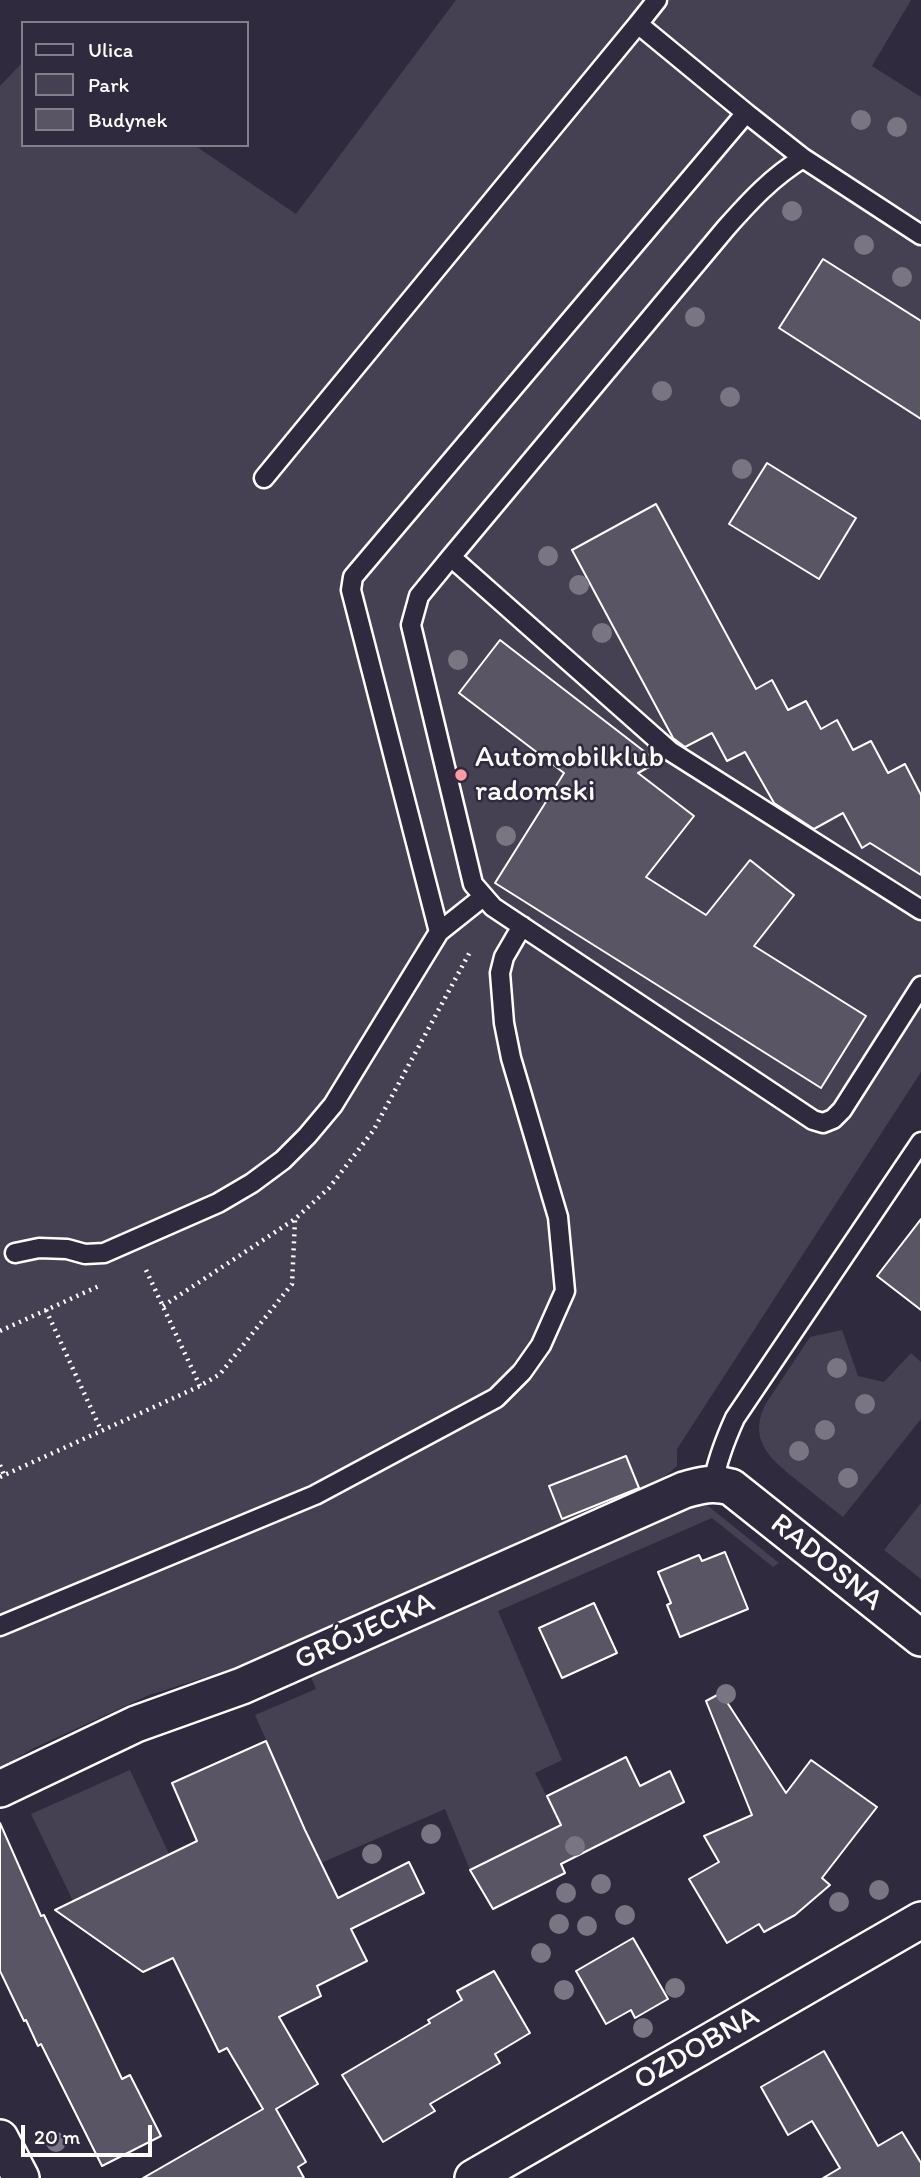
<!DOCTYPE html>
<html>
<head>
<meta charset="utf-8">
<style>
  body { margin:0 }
  #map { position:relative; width:921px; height:2178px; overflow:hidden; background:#2f2a3d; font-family:Itim,sans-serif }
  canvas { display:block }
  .legend { position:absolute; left:21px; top:21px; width:228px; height:126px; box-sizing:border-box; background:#2f2a3d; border:2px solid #827f8b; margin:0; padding:9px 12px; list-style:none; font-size:21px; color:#fff }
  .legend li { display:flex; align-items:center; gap:14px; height:35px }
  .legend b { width:35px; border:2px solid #827f8b }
  .scale { position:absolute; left:21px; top:2125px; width:131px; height:32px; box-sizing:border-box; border:4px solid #fff; border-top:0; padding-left:9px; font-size:21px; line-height:24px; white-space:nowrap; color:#fff; -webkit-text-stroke:5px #2f2a3d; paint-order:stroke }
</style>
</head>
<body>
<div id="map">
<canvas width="921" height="2178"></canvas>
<ul class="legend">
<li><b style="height:9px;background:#2f2a3d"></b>Ulica</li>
<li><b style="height:19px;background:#464152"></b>Park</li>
<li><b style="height:19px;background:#595564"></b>Budynek</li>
</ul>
<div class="scale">20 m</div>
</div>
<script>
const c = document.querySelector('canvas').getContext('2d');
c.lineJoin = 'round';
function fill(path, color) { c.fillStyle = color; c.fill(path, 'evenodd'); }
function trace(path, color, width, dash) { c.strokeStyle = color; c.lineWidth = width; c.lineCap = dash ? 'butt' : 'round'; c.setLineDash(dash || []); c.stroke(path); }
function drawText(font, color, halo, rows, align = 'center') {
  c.font = font + ' Itim,sans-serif'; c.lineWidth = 5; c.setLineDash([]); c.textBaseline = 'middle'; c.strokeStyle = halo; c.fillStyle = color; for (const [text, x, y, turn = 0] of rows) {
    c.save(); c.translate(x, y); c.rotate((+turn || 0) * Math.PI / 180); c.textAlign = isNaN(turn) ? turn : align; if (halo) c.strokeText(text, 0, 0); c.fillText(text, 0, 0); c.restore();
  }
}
fill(new Path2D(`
  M456,0H911L872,66L921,97V1072L677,1449V1466L649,1490L289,1651L149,1695L32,1749L0,1768V86L23,62V145H194L296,214Z
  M842,1330L858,1376L884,1382L911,1353L921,1362V1419L843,1517C828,1505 814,1494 799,1482C773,1461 747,1442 765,1405L810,1337Z
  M921,1503V1579L884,1550Z
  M699,1505H707L779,1563L773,1567L712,1518L498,1611L562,1760L535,1773L561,1825L470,1870L445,1809L321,1863L255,1715L316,1689L311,1677Z
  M130,1770L169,1854L73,1901L31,1814Z`), '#464152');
const building = new Path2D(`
  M823,259L921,321V419L779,328Z
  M767,463L856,518L819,579L729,524Z
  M656,504L756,689L772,680L788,710L806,701L821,729L837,720L853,750L871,741L888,773L905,764L921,795V875L870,843L862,848L843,813L814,829L774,803L745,752L727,761L712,733L685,747L673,738L572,550Z
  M500,640L658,762L638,773L694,816L646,877L706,915L750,860L794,895L754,946L866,1016L821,1088L495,883L564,773L459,693Z
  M921,1219V1310L877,1276Z
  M626,1456L639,1488L562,1519L549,1486Z
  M725,1552L748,1609L680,1637L667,1605L671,1603L658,1572L699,1555L702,1561Z
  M594,1603L617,1653L562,1678L539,1628Z
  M721,1693L786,1793L811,1760L877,1807L822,1878L830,1885L795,1915L764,1932L759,1924L727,1943L689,1879L719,1862L704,1836L752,1815L706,1701Z
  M266,1741L305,1830L338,1898L409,1862L424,1893L351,1929L367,1961L317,1986L321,1996L279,2017L318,2084L276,2109L306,2162L298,2167L304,2178H143L263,2109L227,2048L219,2052L173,1958L143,1972L55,1910L197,1841L172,1783Z
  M626,1757L640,1786L670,1771L684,1802L561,1864L565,1873L493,1909L470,1870L561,1825L547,1796Z
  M0,1823L41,1916L44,1915L122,2079L130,2075L161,2136L102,2166L41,2044L38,2046L26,2020L24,2021L0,1971Z
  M633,1938L668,1999L635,2018L631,2010L606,2024L576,1971Z
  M494,1971L530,2033L495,2054L500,2063L430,2104L435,2111L383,2142L342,2075L430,2023L428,2020L462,2000L457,1991Z
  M824,2051L878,2146L902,2132L921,2163V2178H823L840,2168L812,2121L788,2135L761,2087Z`);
fill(building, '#595564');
trace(building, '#fff', 2);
const service = new Path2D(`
  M657,0L638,24L746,113
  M921,235L803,158C772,177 750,201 726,228L451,557L419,596L411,625L473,884L493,907L813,1120L823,1123L833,1119L842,1110L921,986
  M264,478L638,24
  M451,557L670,751L921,910
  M439,932L483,897
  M15,1253L39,1248L67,1249L85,1254L104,1253L218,1203L252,1183L283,1160L307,1136L333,1105L439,932L351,590L353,577L746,113L803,158
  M713,1484C717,1460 725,1440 735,1418L921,1142
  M0,1626L315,1495L496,1398L522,1372L541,1345L565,1291L558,1217L511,1058L504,1023L500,973L504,957L522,926`);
const minor = new Path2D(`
  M0,1789L136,1724L242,1686L684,1490C701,1485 713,1482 731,1487L921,1638
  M0,2138L21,2178
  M473,2178L921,1920`);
trace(service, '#fff', 23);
trace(minor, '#fff', 40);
trace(new Path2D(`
  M146,1270L200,1386
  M163,1306L295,1219L329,1188L373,1131L471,950
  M46,1310L101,1430
  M0,1331L99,1286
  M0,1465L4,1475
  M0,1477L200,1386L220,1374L292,1284L295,1220`), '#fff', 4.5, [2, 5]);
trace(service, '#2f2a3d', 18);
trace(minor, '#2f2a3d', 35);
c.fillStyle = '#797582';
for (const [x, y] of [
  [861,120],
  [897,127],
  [792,211],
  [864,245],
  [902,277],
  [695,317],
  [662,391],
  [730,397],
  [742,469],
  [548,556],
  [579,585],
  [602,633],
  [458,660],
  [506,836],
  [837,1368],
  [865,1404],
  [825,1430],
  [799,1451],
  [848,1478],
  [726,1694],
  [431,1834],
  [575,1846],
  [372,1854],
  [601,1884],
  [879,1890],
  [566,1893],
  [839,1902],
  [625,1915],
  [559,1924],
  [587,1926],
  [541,1953],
  [675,1988],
  [564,1990],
  [643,2028],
  [56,2142]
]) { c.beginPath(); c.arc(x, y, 10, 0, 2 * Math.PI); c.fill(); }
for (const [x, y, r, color] of [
  [461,775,7,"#ff9aa2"]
]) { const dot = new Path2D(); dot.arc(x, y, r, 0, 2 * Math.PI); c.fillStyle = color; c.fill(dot); trace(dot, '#2f2a3d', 2.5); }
drawText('30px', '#fff', '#2f2a3d', [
  ["Automobilklub",475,758],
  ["radomski",475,792]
], 'left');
drawText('30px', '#fff', '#2f2a3d', [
  ["RADOSNA",826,1563,39],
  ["GRÓJECKA",365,1632,-24],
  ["OZDOBNA",697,2049,-30]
]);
</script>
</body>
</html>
